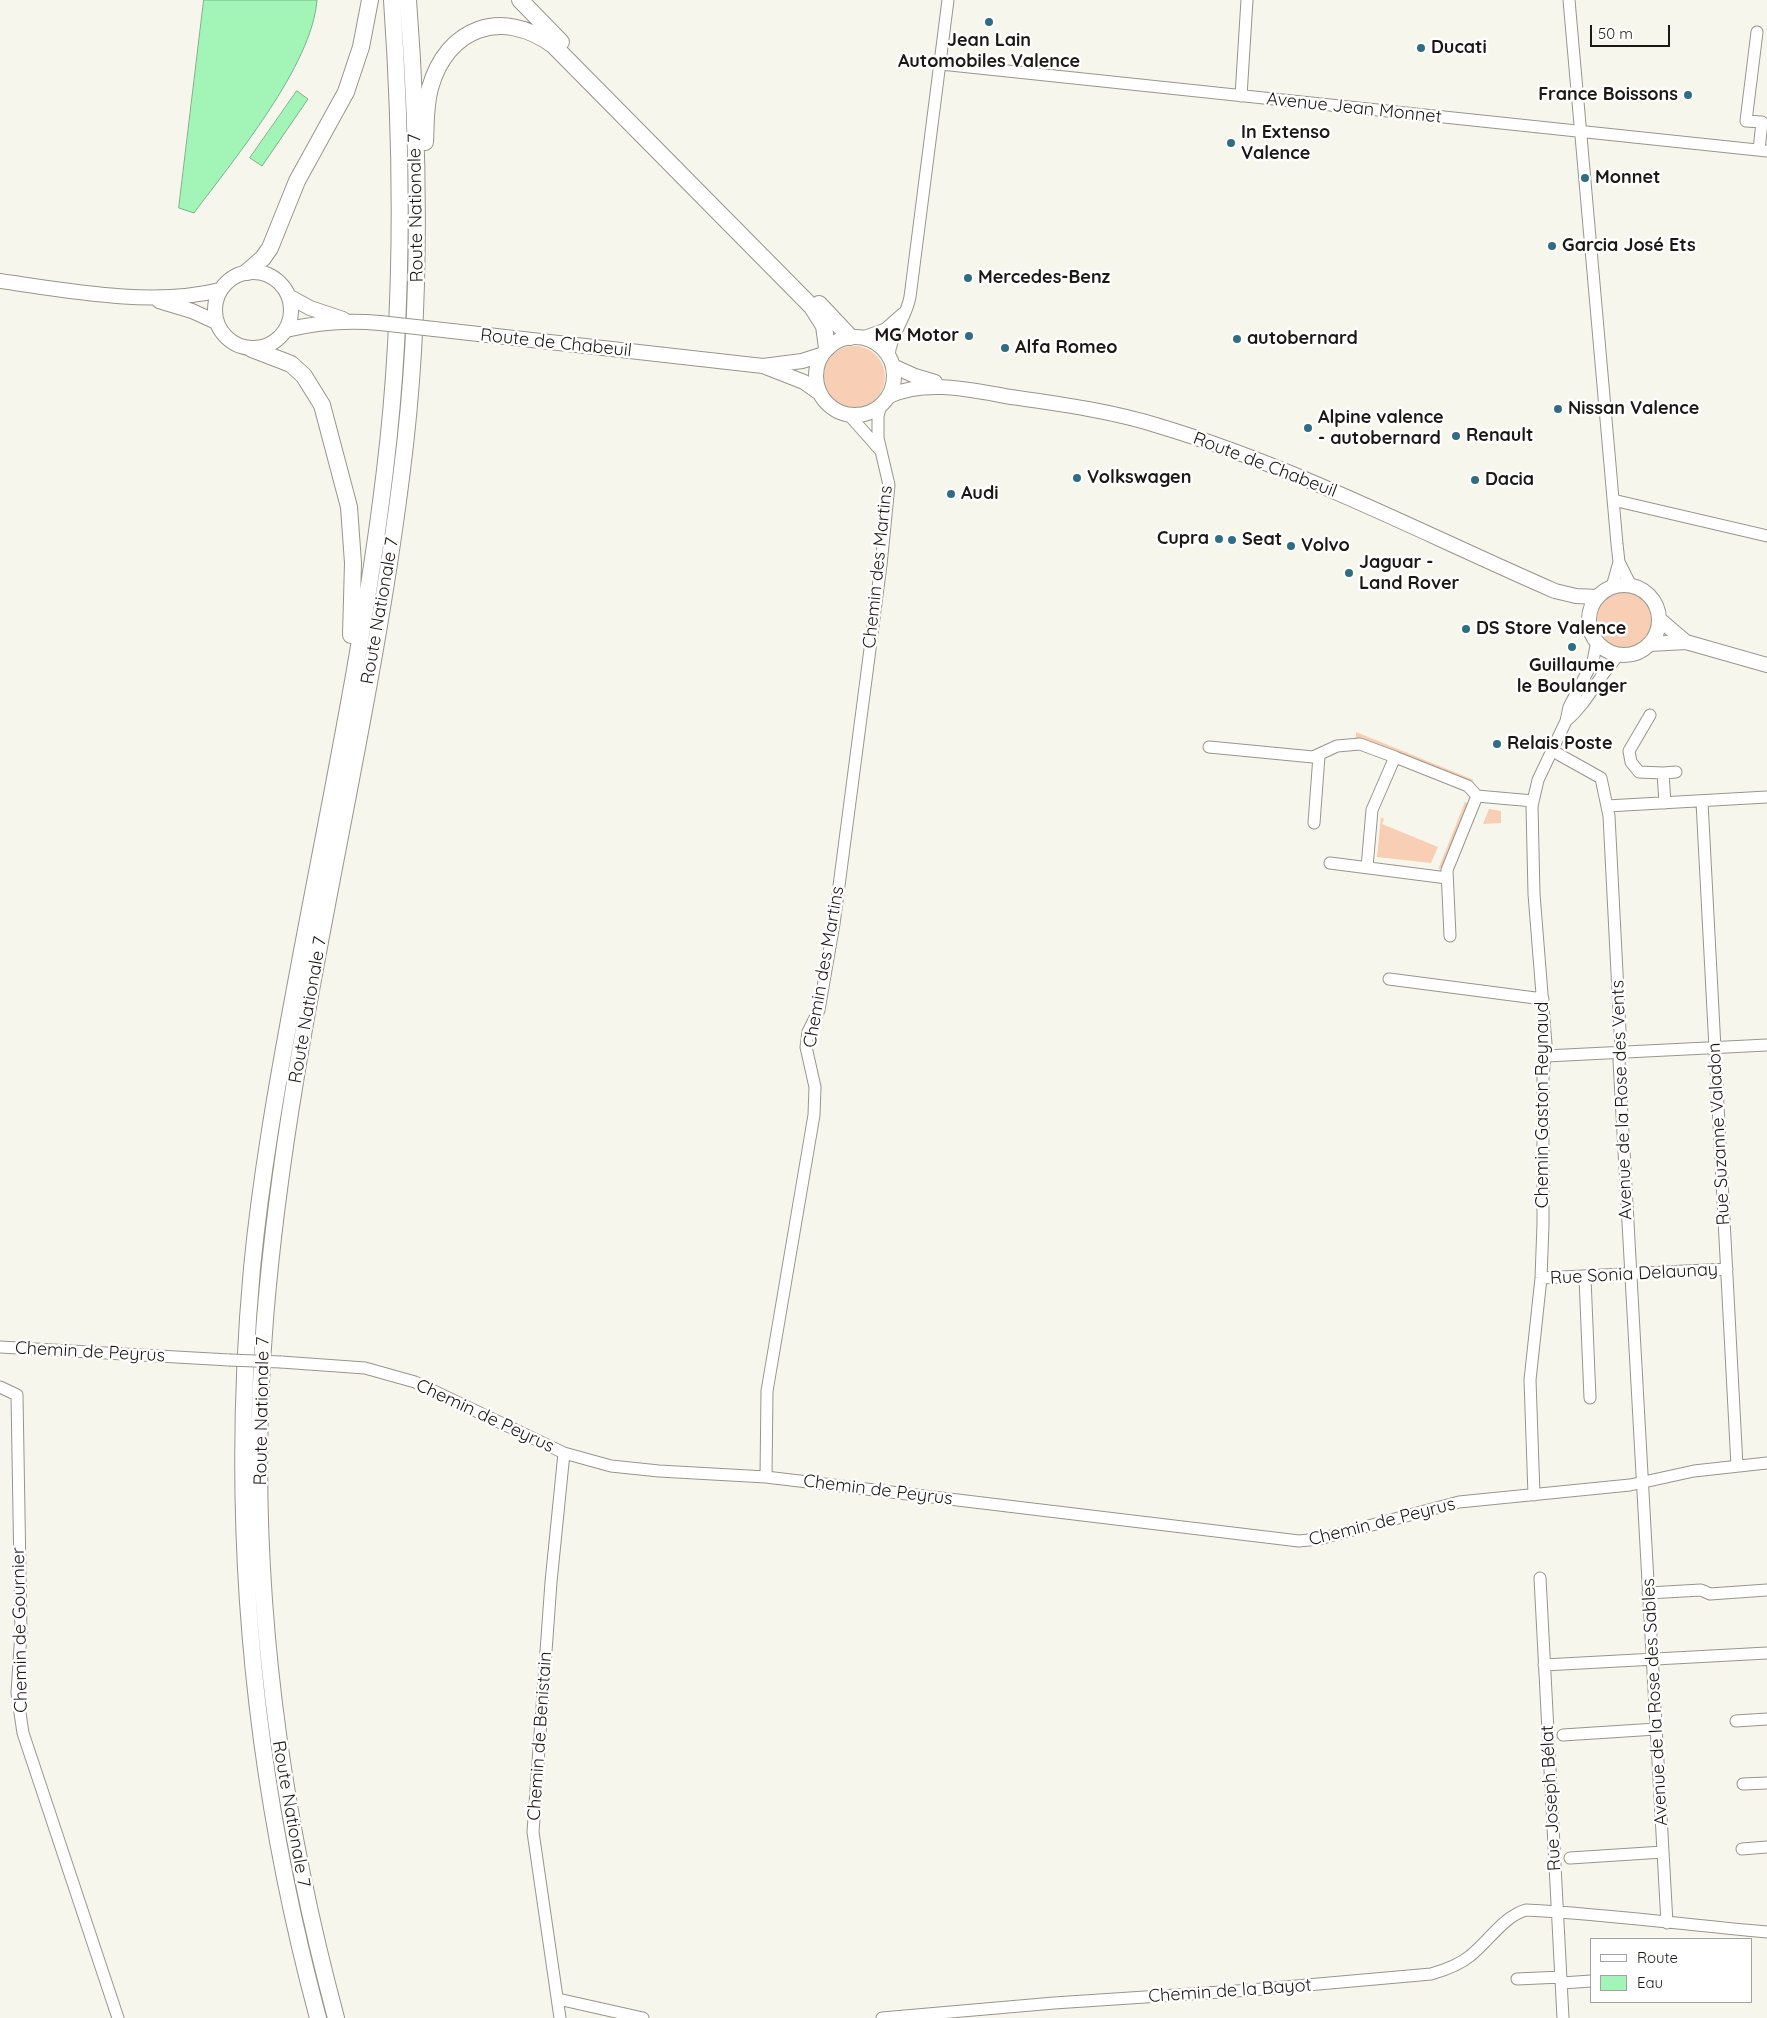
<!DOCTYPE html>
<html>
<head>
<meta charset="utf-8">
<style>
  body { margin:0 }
  #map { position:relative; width:1767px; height:2018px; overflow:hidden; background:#f7f6ec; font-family:Quicksand,sans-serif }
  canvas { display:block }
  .legend { position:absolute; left:1590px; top:1938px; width:162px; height:65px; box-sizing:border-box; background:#fff; border:1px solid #a3a3a2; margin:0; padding:6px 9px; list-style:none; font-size:15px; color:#1a1916 }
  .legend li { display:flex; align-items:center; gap:10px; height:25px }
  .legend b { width:25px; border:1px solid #a3a3a2 }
  .scale { position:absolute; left:1590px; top:25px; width:80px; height:22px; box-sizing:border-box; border:2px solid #1a1916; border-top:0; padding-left:6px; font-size:15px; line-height:18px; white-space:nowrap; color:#1a1916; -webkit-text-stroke:4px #fff; paint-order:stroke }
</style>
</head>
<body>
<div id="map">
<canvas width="1767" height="2018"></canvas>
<ul class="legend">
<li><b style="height:6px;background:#fff"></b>Route</li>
<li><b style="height:14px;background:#a2f4b7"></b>Eau</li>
</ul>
<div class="scale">50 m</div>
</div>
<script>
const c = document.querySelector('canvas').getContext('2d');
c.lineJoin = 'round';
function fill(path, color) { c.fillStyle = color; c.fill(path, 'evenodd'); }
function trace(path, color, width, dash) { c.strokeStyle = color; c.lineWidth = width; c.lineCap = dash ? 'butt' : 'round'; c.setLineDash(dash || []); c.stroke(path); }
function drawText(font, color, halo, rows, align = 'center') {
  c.font = font + ' Quicksand,sans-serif'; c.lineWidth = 5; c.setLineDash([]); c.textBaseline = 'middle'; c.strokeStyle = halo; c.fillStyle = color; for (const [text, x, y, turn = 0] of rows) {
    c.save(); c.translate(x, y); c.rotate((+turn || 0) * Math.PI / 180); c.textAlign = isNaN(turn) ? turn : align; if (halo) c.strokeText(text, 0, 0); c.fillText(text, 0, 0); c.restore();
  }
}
fill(new Path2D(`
  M823 377a31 31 0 1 1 62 0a31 31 0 1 1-62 0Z
  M1597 620a28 28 0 1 1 56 0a28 28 0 1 1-56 0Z
  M1356,732L1474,780L1470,782L1374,743L1356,739Z
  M1465,802L1469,804L1443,866L1438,870Z
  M1489,809L1501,811V823L1483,824Z
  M1381,817L1384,819L1382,824L1438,847L1431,863L1377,857Z`), '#f8ceb4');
const water = new Path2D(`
  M204,0H317C312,66 234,159 194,213L179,208Z
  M297,91L308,99L262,166L250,158Z`);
fill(water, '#a2f4b7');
trace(water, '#79b287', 1);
const minor = new Path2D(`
  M1569,0L1617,544L1619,562L1631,586
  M1757,32L1746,121L1762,122L1759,150
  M941,64L1767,151
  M1241,96L1247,0
  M863,337L885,329L902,314
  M889,357C890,335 906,319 910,297L948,0
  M850,416L880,450
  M1613,500L1767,536
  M1612,587L1619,562
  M1650,715L1629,751L1631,762L1639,772L1663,773L1665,803
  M1566,721C1588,703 1599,674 1620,654
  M1209,747L1313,757L1337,746L1360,744L1395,757
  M1551,750L1601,778L1609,816L1621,1051L1619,1061L1667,1923
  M1663,773L1676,772
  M1702,802L1737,1466
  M1607,806L1767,797
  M1314,823L1319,756
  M1330,863L1447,878
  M1367,867L1372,810L1395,757L1468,786L1477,796
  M1450,936L1447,870L1477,796L1533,801
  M1389,979L1543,999
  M1546,1056L1767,1045
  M1541,1278L1727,1269
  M1585,1278L1590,1398
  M0,1347L229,1360
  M281,1362L365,1368L415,1382L564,1453L611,1466L659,1471L766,1477L1299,1541L1319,1539L1459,1502L1630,1485L1694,1471L1767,1463
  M0,1387L17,1395L21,1632L17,1693L23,1733L118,2018
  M766,1477L767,1391L814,1115L815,1087L806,1047L808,1032L819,1010L834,924L881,565L889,485L878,438V416L881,405
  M1534,1495L1530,1380L1541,1278L1543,1224V1078L1546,1044L1534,894L1532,806L1538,780L1566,721L1569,707L1593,661L1597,641
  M1540,1578L1563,2018
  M1648,1593L1701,1590L1710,1594L1767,1590
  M1544,1665L1767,1653
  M1736,1721L1767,1719
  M1563,1735L1656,1729
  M1743,1784L1767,1783
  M1742,1849L1767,1847
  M1570,1858L1663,1852
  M1517,1979L1561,1977
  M1562,1983L1591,1981
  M558,1999L643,2018
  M560,2018L533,1832L551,1582L564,1453
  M882,2018L1054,2003L1251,1990L1431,1974C1445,1970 1459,1965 1470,1956C1488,1942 1504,1916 1526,1910C1607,1914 1687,1925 1767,1932`);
const major = new Path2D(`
  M215 310a38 38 0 1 1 76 0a38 38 0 1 1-76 0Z
  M0,281C69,291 153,307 220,290
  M290,297L310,308L343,319
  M159,301L192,311L216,322
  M434,329L763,366L802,361L821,355
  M286,330C318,322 348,320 380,323
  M816 376a39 39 0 1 1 78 0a39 39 0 1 1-78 0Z
  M763,366L804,382L818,392
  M893,366L915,376L935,382
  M889,396C927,379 971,390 1011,397C1060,404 1111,411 1159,426C1296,467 1424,534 1555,591L1576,596L1598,597
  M1589 620a35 35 0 1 1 70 0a35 35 0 1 1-70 0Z
  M1659,619L1686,642L1767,665
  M1649,644L1686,642`);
const highway = new Path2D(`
  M520,0L561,42
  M425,142C426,124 425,106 430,88C447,27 502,8 553,45L812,307L824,326L827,348
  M247,272L263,258L270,248L297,181L346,92L361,47L370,0
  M819,304L850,337
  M252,349L291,364L304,376L322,405L349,507L353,563L351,635
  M318,2018C252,1773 229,1520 252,1268C261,1176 277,1085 294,994C326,820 364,646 385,470C404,314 403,157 392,0
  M336,2018C275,1791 246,1553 265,1319C288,1032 367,755 402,470C422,314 420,156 408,0`);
trace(minor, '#97968d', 13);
trace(major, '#97968d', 16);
trace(highway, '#97968d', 18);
trace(minor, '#fff', 11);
trace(major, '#fff', 14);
trace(highway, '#fff', 16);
const minorBridge = new Path2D(`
  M229,1360L281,1362`);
const majorBridge = new Path2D(`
  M380,323L434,329`);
trace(minorBridge, '#97968d', 13, []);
trace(majorBridge, '#97968d', 16, []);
trace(minorBridge, '#fff', 11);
trace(majorBridge, '#fff', 14);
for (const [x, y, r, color] of [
  [989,22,5,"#306d83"],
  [1421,48,5,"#306d83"],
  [1688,95,5,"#306d83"],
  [1231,143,5,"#306d83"],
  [1585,178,5,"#306d83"],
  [1552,246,5,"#306d83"],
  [968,278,5,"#306d83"],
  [969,336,5,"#306d83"],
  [1237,339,5,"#306d83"],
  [1005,348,5,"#306d83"],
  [1558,409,5,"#306d83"],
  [1308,428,5,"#306d83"],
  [1456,436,5,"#306d83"],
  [1077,478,5,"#306d83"],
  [1475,480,5,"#306d83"],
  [951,494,5,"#306d83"],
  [1219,539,5,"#306d83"],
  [1232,540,5,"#306d83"],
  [1291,546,5,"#306d83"],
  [1349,573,5,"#306d83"],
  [1466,629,5,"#306d83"],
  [1572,647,5,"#306d83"],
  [1497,744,5,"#306d83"]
]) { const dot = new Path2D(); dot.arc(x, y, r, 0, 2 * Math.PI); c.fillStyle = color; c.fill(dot); trace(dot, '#fff', 2); }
drawText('bold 18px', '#1a1916', '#fff', [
  ["Jean Lain",989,41,"center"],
  ["Automobiles Valence",989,62,"center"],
  ["Ducati",1431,48],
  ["France Boissons",1678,95,"right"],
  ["In Extenso",1241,133],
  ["Valence",1241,154],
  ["Monnet",1595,178],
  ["Garcia José Ets",1562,246],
  ["Mercedes-Benz",978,278],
  ["MG Motor",959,336,"right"],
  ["autobernard",1247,339],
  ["Alfa Romeo",1015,348],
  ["Nissan Valence",1568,409],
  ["Alpine valence",1318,418],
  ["- autobernard",1318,439],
  ["Renault",1466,436],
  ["Volkswagen",1087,478],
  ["Dacia",1485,480],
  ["Audi",961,494],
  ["Cupra",1209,539,"right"],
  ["Seat",1242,540],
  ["Volvo",1301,546],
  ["Jaguar -",1359,563],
  ["Land Rover",1359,584],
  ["DS Store Valence",1476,629],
  ["Guillaume",1572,666,"center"],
  ["le Boulanger",1572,687,"center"],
  ["Relais Poste",1507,744]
], 'left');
drawText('18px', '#1a1916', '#fff', [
  ["Avenue Jean Monnet",1354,108,6],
  ["Route Nationale 7",416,208,-91],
  ["Route de Chabeuil",556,343,6],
  ["Route de Chabeuil",1265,465,21],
  ["Chemin des Martins",878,567,-84],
  ["Route Nationale 7",380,611,-80],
  ["Chemin des Martins",824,967,-80],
  ["Route Nationale 7",308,1010,-80],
  ["Avenue de la Rose des Vents",1622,1100,-92],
  ["Chemin Gaston Reynaud",1543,1105,-90],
  ["Rue Suzanne Valadon",1719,1134,-93],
  ["Rue Sonia Delaunay",1634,1274,-3],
  ["Chemin de Peyrus",90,1352,3],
  ["Route Nationale 7",262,1411,-89],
  ["Chemin de Peyrus",485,1416,25],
  ["Chemin de Peyrus",878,1490,7],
  ["Chemin de Peyrus",1382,1522,-14],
  ["Chemin de Gournier",20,1630,-91],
  ["Avenue de la Rose des Sables",1655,1702,-93],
  ["Chemin de Benistain",540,1736,-86],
  ["Rue Joseph Bélat",1551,1798,-93],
  ["Route Nationale 7",291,1814,80],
  ["Chemin de la Bayot",1230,1991,-4]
]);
</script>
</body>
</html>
